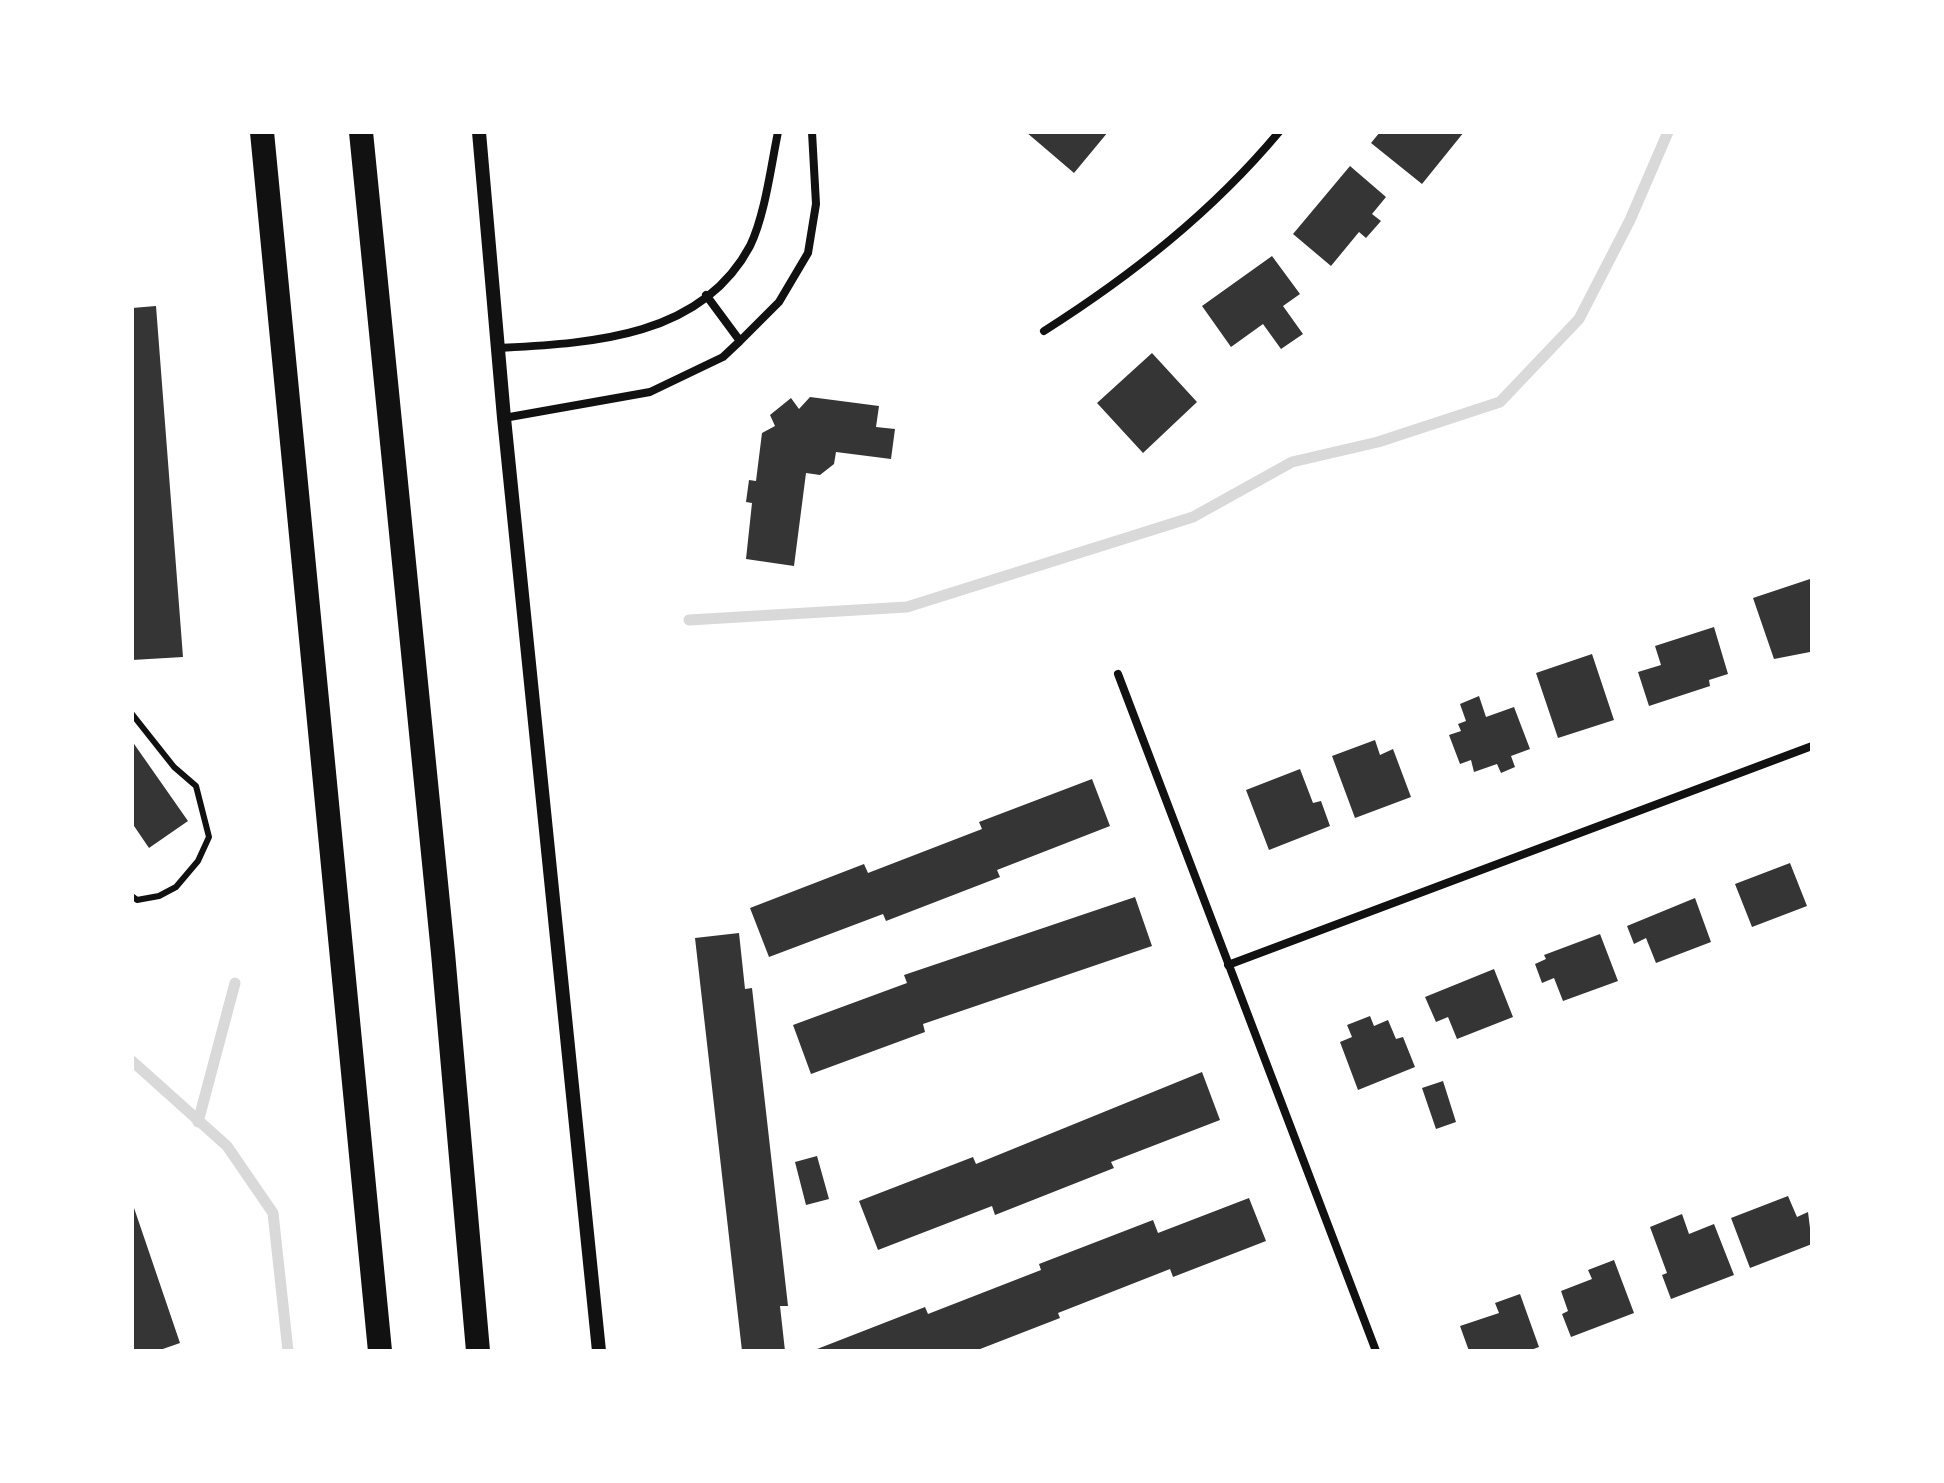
<!DOCTYPE html>
<html>
<head>
<meta charset="utf-8">
<style>
  body { margin:0 }
  #map { position:relative; width:1944px; height:1483px; overflow:hidden; background:#fff; font-family:Helvetica,sans-serif }
  canvas { display:block }
  .frame { position:absolute; inset:0; border:134px solid #fff; pointer-events:none }
</style>
</head>
<body>
<div id="map">
<canvas width="1944" height="1483"></canvas>
<div class="frame"></div>
</div>
<script>
const c = document.querySelector('canvas').getContext('2d');
c.lineJoin = 'round';
function trace(path, color, width, dash) { c.strokeStyle = color; c.lineWidth = width; c.lineCap = dash ? 'butt' : 'round'; c.setLineDash(dash || []); c.stroke(path); }
function fill(path, color) { c.fillStyle = color; c.fill(path, 'evenodd'); }
trace(new Path2D(`
  M689,620L907,607L1193,517L1292,462L1378,442L1500,402L1579,319L1630,220L1668,132
  M132,1061L227,1146L273,1213L288,1351
  M198,1122L235,983`), '#d9d9d9', 11);
fill(new Path2D(`
  M1026,132H1108L1074,173Z
  M1380,132H1464L1422,184L1371,143Z
  M1350,166L1386,197L1372,214L1381,221L1366,238L1359,232L1331,266L1293,234Z
  M1272,256L1300,294L1283,306L1303,334L1281,349L1263,324L1231,347L1202,306Z
  M156,306L183,657L132,660V308Z
  M1152,353L1197,402L1143,453L1097,403Z
  M810,397L879,406L876,427L895,429L891,459L836,452L834,464L820,475L806,473L794,566L746,559L752,503L746,502L749,480L756,481L762,433L775,426L770,415L791,398L799,409Z
  M1810,579V652L1774,659L1753,598Z
  M1714,627L1728,674L1709,680L1710,686L1649,706L1638,672L1661,665L1655,646Z
  M1592,654L1614,720L1558,738L1536,673Z
  M1479,696L1486,717L1514,707L1530,749L1511,756L1515,767L1501,773L1497,764L1474,772L1471,760L1460,764L1449,735L1461,731L1458,724L1466,721L1460,704Z
  M1375,740L1380,755L1393,749L1411,797L1355,818L1332,756Z
  M132,741L188,821L149,848L132,823Z
  M1300,769L1313,803L1321,801L1330,826L1269,850L1246,790Z
  M1092,779L1110,826L997,870L1000,877L886,921L883,914L769,957L750,908L864,864L868,873L982,829L979,822Z
  M1790,863L1807,906L1752,927L1735,884Z
  M1135,897L1152,946L923,1024L925,1032L811,1074L793,1025L907,983L904,975Z
  M1695,898L1711,942L1656,963L1646,938L1634,944L1627,926Z
  M739,933L745,989L752,988L788,1306H780L785,1351H742L695,938Z
  M1600,934L1618,981L1563,1001L1554,978L1542,983L1535,964L1546,959L1544,955Z
  M1494,969L1513,1017L1457,1039L1448,1017L1436,1022L1425,997Z
  M1370,1016L1374,1026L1388,1020L1396,1039L1403,1037L1415,1067L1358,1090L1340,1042L1352,1037L1347,1025Z
  M1202,1072L1220,1120L1111,1162L1114,1168L995,1215L992,1206L878,1250L859,1201L973,1157L976,1164Z
  M1443,1081L1456,1122L1436,1129L1422,1088Z
  M817,1156L829,1199L806,1205L795,1162Z
  M1788,1196L1797,1217L1808,1212L1812,1244L1750,1268L1731,1218Z
  M1249,1198L1266,1241L1173,1277L1170,1269L1058,1313L1060,1318L975,1351H812L925,1307L928,1314L1041,1270L1039,1264L1153,1220L1158,1233Z
  M132,1202L180,1343L157,1351H132Z
  M1682,1214L1689,1234L1714,1224L1734,1275L1671,1299L1662,1275L1667,1273L1650,1227Z
  M1614,1260L1634,1313L1571,1337L1562,1314L1568,1311L1561,1291L1592,1279L1588,1270Z
  M1520,1294L1539,1347L1528,1351H1469L1460,1326L1499,1313L1495,1303Z`), '#353535');
trace(new Path2D(`
  M132,714L174,767L196,786L209,837L198,861L176,887L159,896L137,900L132,896`), '#111', 6);
trace(new Path2D(`
  M706,295L740,341
  M1044,331C1132,275 1212,212 1279,132
  M500,348C591,343 701,338 750,246C765,215 771,166 778,132
  M504,418L650,392L723,357L740,341L779,302L808,253L816,204L812,132
  M1118,674L1376,1351
  M1228,965L1812,746`), '#111', 8);
trace(new Path2D(`
  M479,132L504,418L599,1351`), '#111', 14);
trace(new Path2D(`
  M262,132L380,1351
  M361,132L443,953L478,1351`), '#111', 24);
</script>
</body>
</html>
